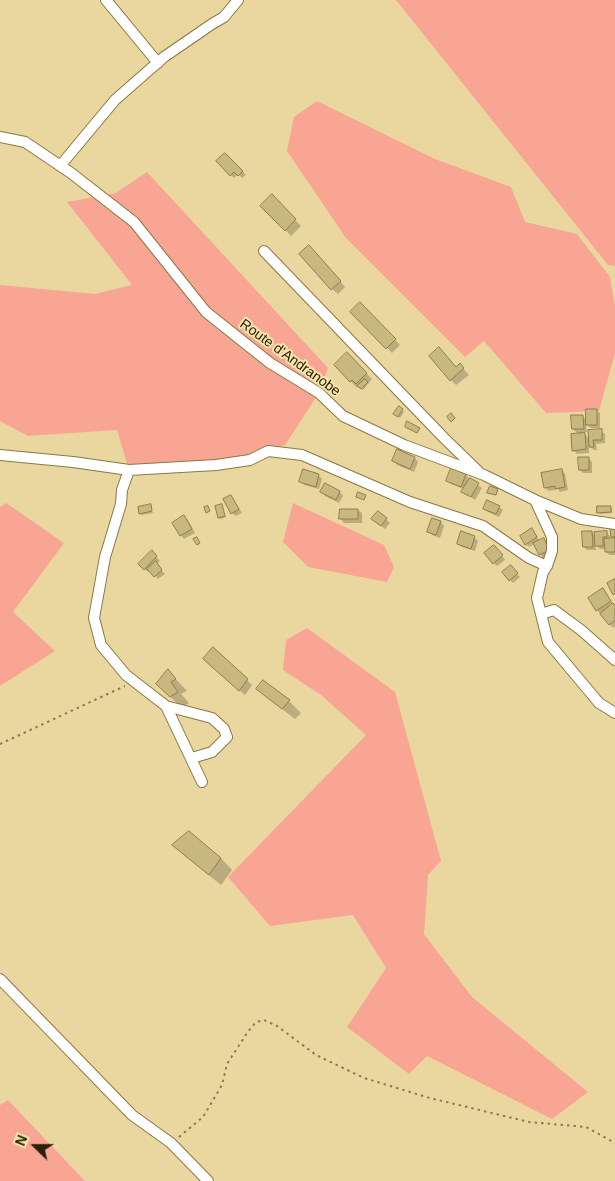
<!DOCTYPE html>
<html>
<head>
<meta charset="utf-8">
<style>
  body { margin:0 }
  #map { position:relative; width:615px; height:1181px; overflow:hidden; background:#ead79f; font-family:Arial,sans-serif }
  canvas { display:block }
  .north { position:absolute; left:10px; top:1121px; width:50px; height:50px; -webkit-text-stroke:4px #f7e4ab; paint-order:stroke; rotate:292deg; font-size:14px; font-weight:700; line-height:20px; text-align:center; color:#28210b }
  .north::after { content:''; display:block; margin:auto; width:18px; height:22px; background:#28210b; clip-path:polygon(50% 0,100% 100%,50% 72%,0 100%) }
</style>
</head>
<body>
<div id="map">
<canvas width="615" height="1181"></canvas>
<div class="north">N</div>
</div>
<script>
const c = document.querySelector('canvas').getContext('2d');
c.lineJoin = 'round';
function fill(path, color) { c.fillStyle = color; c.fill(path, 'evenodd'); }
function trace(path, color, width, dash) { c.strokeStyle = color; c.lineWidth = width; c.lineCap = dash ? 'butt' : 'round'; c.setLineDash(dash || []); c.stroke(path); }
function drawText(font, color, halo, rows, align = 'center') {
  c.font = font + ' Arial,sans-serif'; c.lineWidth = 4; c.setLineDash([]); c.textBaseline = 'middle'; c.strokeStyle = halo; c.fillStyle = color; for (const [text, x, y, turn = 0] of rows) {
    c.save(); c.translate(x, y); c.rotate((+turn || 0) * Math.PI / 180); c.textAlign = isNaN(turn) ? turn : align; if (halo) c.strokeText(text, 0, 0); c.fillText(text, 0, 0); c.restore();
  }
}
fill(new Path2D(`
  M396,0H615V266L608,265Z
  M317,101L435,159L511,187L525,222L577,234L610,277L615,307V353L599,411L546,413L484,341L465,357L346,238L287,151L294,117Z
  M147,172L328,368L319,393L285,445L268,451L250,460L129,470L117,430L28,436L0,421V285L95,294L132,285L67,202L116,193Z
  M6,503L64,543L13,612L55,651L0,686V507Z
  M293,503L384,545L394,567L387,582L308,567L283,542Z
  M307,628L395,692L441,861L428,875L424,934L472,997L588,1092L552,1119L427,1056L409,1074L347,1027L386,968L353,915L270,926L228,877L366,735L321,695L283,670L286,640Z
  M8,1100L85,1181H0V1105Z`), '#f8a594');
fill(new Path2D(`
  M225,154L246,175L242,178L238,174L234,178L218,161Z
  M272,196L301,226L291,236L262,206Z
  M314,252L345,287L338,294L332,289Z
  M360,304L400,345L392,353L352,312Z
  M347,354L372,379L363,390L358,385L356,387L335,365Z
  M460,365L469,375L456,385L451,380Z
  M400,408L404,412L400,418L395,414Z
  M596,410L600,413V428H591L586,424L587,432L601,431L605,434V443L596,444L597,450H594L589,446V453L577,454L573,450L579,435L573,429L582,416L587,421ZM583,432H589V439Z
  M398,451L415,458L418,462L414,472L397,465L394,461Z
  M588,458L592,462V473H583L580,470Z
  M452,469L466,475L469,479L482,488L475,500L463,491L464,489L451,484L448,480Z
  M562,470L565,474L568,490L560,492L558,489L549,491L545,488Z
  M304,471L319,476L322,479L319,489L304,485L301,481Z
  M325,485L340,492L343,496L339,503L325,496L322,492Z
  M231,496L234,500L242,513L236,516L232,513Z
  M221,505L226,517L221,519L219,518Z
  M150,506L153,513L141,515L140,513Z
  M499,507L503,510L499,517L488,512L485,508Z
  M611,507L612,508V513L600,514L599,512Z
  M358,510L362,513V523H344L341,519Z
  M378,512L390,523L385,529L376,522Z
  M184,517L188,520L195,533L184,539L181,535Z
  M433,519L441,522L444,526L440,538L432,535L429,531Z
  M615,529V555H610L606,552V549H600L595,545L596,550H587L584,547L591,532L595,536L606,532L610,536V539H614L612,537Z
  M532,530L540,541L544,539L547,543L552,554L543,558L540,554L535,544L529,547L526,544Z
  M462,533L475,538L478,541L475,551L462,547L458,544Z
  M498,550L505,560L497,566L494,563Z
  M152,552L160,561L156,564L165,574L158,579L150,570L148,572L140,564Z
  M510,566L520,577L513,583L503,572Z
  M603,590L615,606V626L613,628L597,610Z
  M213,648L252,685L245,695L210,664Z
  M168,671L187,691L181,694L189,703L182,708L157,684Z
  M264,682L289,701L301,713L295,719L270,700L258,689Z
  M174,845L221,858L232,870L221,885L185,856Z`), '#0003');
const building = new Path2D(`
  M225,153L243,171L238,176L234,172L230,176L216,161Z
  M272,194L296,219L285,231L260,206Z
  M309,245L341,281L331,290L299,254Z
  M360,302L396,339L386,349L350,312Z
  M439,347L456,367L460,363L464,368L450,381L429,356Z
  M347,352L367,373L356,384L352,380L350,382L334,365Z
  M365,379L368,382L361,389L357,386Z
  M399,406L403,409L398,417L393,414Z
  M586,409H597V425H586Z
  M451,413L455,418L451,422L447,417Z
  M571,415H583L584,429H572Z
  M407,421L420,428L417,433L405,427Z
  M602,429V440H593L594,447H589L588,430Z
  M585,433L586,449L572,451L571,434Z
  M397,449L415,457L410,469L392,461Z
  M578,457H589V470H579Z
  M451,468L466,474L461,487L446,481Z
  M303,469L319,474L316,487L299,482Z
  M562,469L565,487L555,489V486L544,488L541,473Z
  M470,478L479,483L471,497L461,492Z
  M325,483L340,491L336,500L320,492Z
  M490,486L498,489L496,495L487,493Z
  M358,492L366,495L364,500L356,497Z
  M231,495L239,509L231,514L223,499Z
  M487,500L500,506L496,514L483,509Z
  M151,504L152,511L139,514L138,507Z
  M222,504L225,516L218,518L215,506Z
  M208,506L210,511L206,513L204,507Z
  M597,506H611V512L597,513Z
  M340,509H358V519H339Z
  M378,511L387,518L381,526L371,519Z
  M184,515L192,529L180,536L172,523Z
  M432,518L441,521L436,535L427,532Z
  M532,528L537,537L525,545L520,536Z
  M615,528V537H611L610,529Z
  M461,531L475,536L471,549L457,544Z
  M582,531H592L593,547H583Z
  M607,531V537H603V546H595L594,532Z
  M197,537L200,543L197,545L193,539Z
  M544,538L549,550L539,555L533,543Z
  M615,538V552H605L604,539Z
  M494,545L503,555L493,564L484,553Z
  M152,550L157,556L144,570L138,564Z
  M156,561L162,570L154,577L147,569Z
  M511,565L518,573L509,581L502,572Z
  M615,579V594L613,595L607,583Z
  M603,588L611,601L596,611L588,598Z
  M613,603L615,605V620L609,625L600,614Z
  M213,647L248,679L239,691L203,659Z
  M168,669L176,679L171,682L178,692L170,697L156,684Z
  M263,680L290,700L282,709L256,689Z
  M189,831L221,858L209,875L172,845Z`);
fill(building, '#c9b780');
trace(building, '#907e49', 1);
const minor = new Path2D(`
  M106,0L158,63
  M0,137L25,142L71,173L134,222L206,312L270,363L319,393L343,416L404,445L484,475L535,500L581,519L615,524
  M60,166L115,100L164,57L212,24L224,17L238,0
  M264,251L444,438L478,471
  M0,455L73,462L129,470L216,465L250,460L268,451L302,455L410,502L483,526L529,558L547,566L552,551V537L535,500
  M129,470L122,490L121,504L105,557L94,618L101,645L126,675L166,706L212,718L224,729L227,737L212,752L192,758
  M547,566L543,572L537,598L548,642L599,703L615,713
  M541,614L554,610L581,630L615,660
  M166,706L202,782
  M0,979L132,1115L171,1143L208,1181`);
trace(minor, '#8a7843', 12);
trace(new Path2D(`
  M0,744L125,686
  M179,1137L203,1117L222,1085L227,1064L247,1033L256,1022L264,1020L277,1026L316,1055L364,1078L430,1098L529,1122L586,1127L615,1143`), '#897c55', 2, [2.5, 4]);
trace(minor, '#fff', 10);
drawText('14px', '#28210b', '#f7e4ab', [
  ["Route d'Andranobe",290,358,36]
]);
</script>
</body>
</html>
